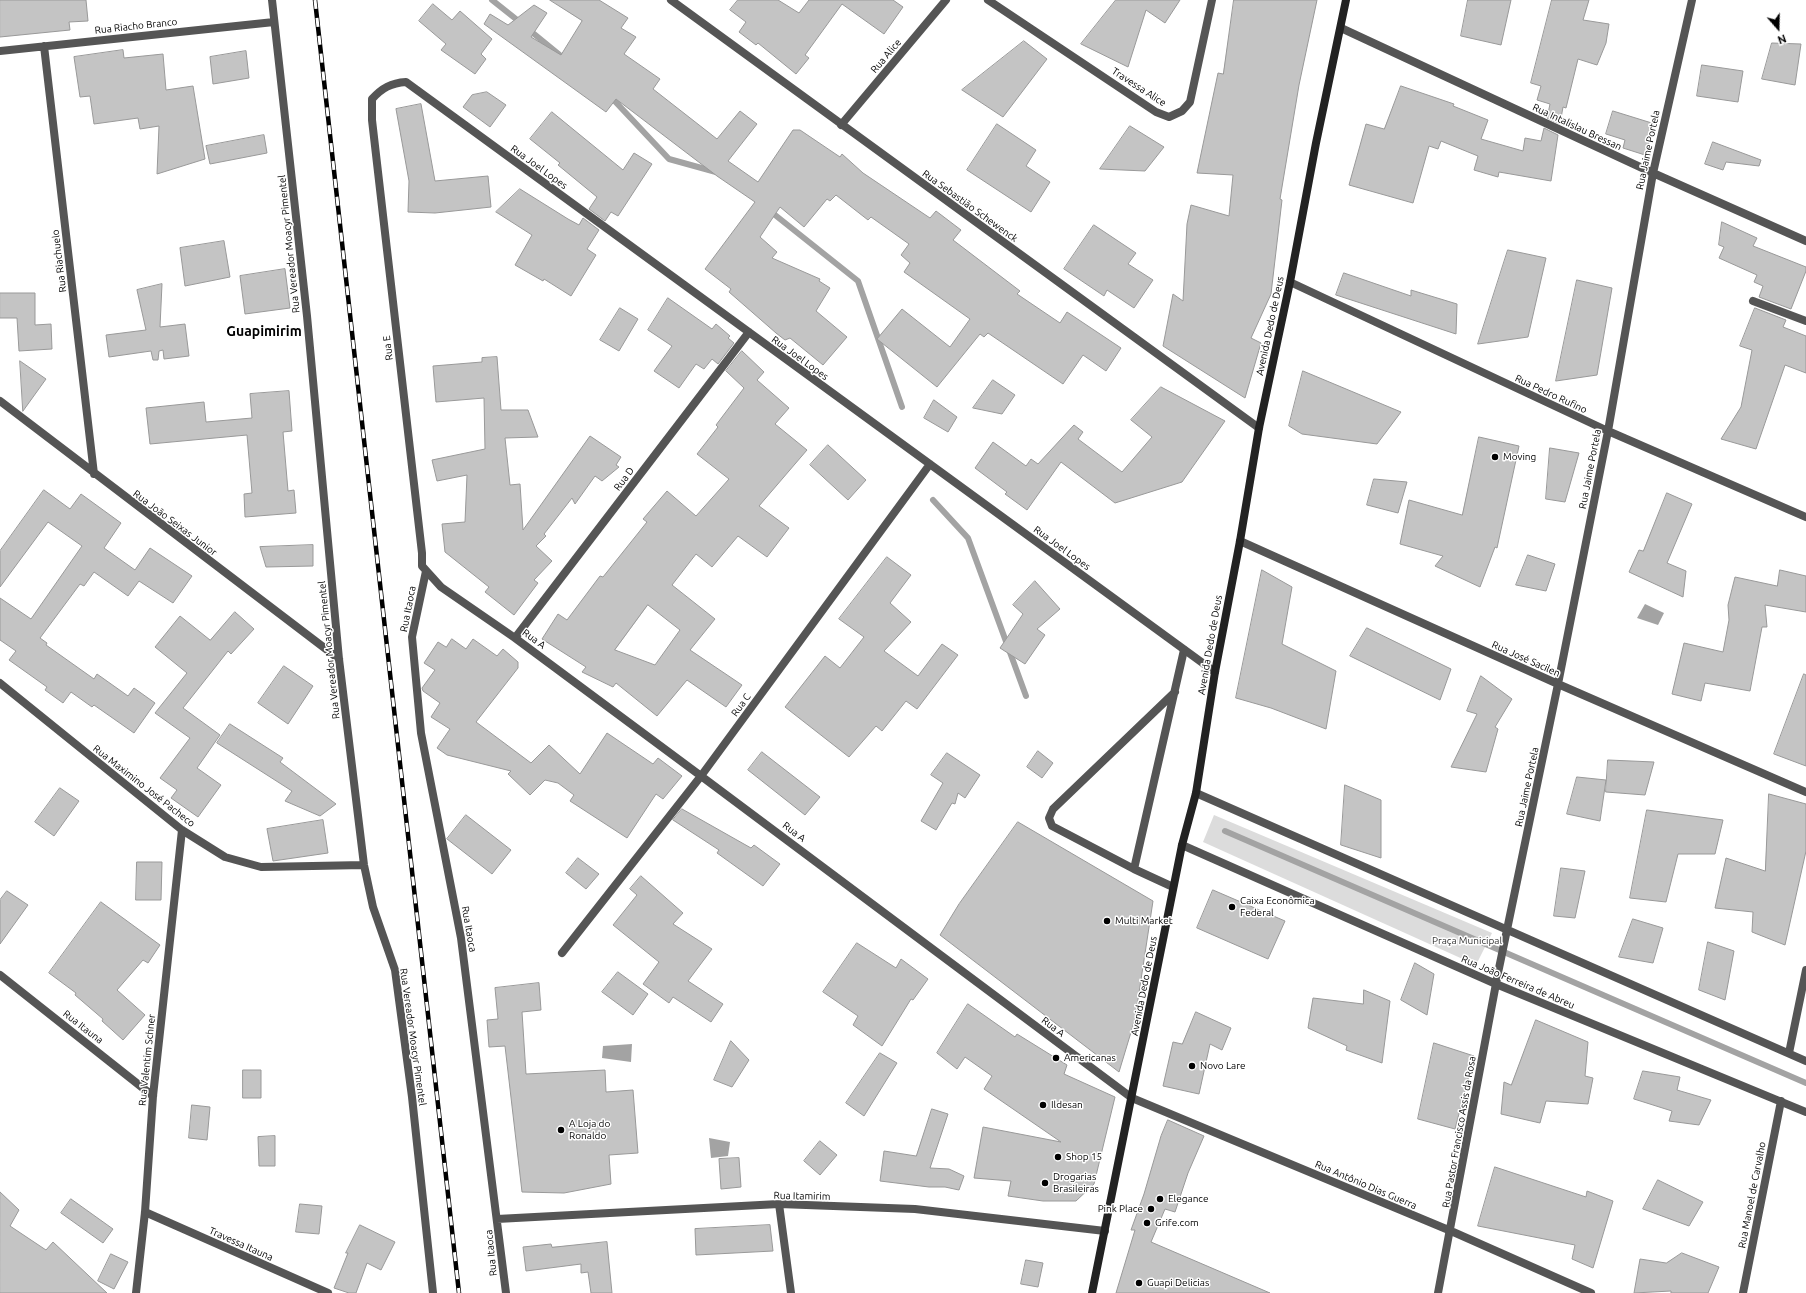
<!DOCTYPE html>
<html>
<head>
<meta charset="utf-8">
<style>
  body { margin:0 }
  #map { position:relative; width:1806px; height:1293px; overflow:hidden; background:#fff; font-family:Ubuntu,sans-serif }
  canvas { display:block }
  .north { position:absolute; left:1758px; top:8px; width:40px; height:40px; -webkit-text-stroke:3px #fff; paint-order:stroke; rotate:160deg; font-size:11px; font-weight:700; line-height:16px; text-align:center; color:#000 }
  .north::after { content:''; display:block; margin:auto; width:14px; height:18px; background:#000; clip-path:polygon(50% 0,100% 100%,50% 72%,0 100%) }
</style>
</head>
<body>
<div id="map">
<canvas width="1806" height="1293"></canvas>
<div class="north">N</div>
</div>
<script>
const c = document.querySelector('canvas').getContext('2d');
c.lineJoin = 'round';
function fill(path, color) { c.fillStyle = color; c.fill(path, 'evenodd'); }
function trace(path, color, width, dash) { c.strokeStyle = color; c.lineWidth = width; c.lineCap = dash ? 'butt' : 'round'; c.setLineDash(dash || []); c.stroke(path); }
function drawText(font, color, halo, rows, align = 'center') {
  c.font = font + ' Ubuntu,sans-serif'; c.lineWidth = 3; c.setLineDash([]); c.textBaseline = 'middle'; c.strokeStyle = halo; c.fillStyle = color; for (const [text, x, y, turn = 0] of rows) {
    c.save(); c.translate(x, y); c.rotate((+turn || 0) * Math.PI / 180); c.textAlign = isNaN(turn) ? turn : align; if (halo) c.strokeText(text, 0, 0); c.fillText(text, 0, 0); c.restore();
  }
}
fill(new Path2D(`
  M1214,815L1492,933L1476,965L1203,842Z`), '#dcdcdc');
fill(new Path2D(`
  M1645,604L1664,613L1658,625L1637,618Z
  M632,1044L631,1062L602,1058L603,1046Z
  M709,1138L730,1142L728,1156L711,1158Z`), '#a3a3a3');
trace(new Path2D(`
  M492,0L521,23
  M528,29L561,56
  M610,96L669,159L716,172
  M770,211L858,281L902,407
  M933,500L968,538L1026,696
  M1225,831L1806,1083`), '#a3a3a3', 6);
const building = new Path2D(`
  M0,0H86L88,21L69,22L70,30L0,37Z
  M550,0H599L628,18L621,28L636,37L624,54L660,79L653,89L717,139L740,111L757,124L728,161L758,182L793,130H800L840,157L842,154L863,173L930,218L936,211L961,230L953,240L1020,291L1017,294L1060,323L1067,312L1121,348L1106,371L1083,355L1063,384L988,333L984,337L980,334L937,387L877,339L902,309L950,347L970,319L904,272L910,263L901,255L909,244L871,217L868,220L836,195L830,201L827,199L804,227L780,207L760,237L777,252L772,258L820,279L819,281L830,288L816,311L847,337L823,365L790,338L785,340L776,333L729,292L731,289L705,269L755,202L717,176L616,99L606,112L484,24L490,14L508,25L534,5L547,13L531,37L561,55L582,21Z
  M738,0H778L799,13L809,0H893L903,7L884,34L842,4L805,55L809,58L796,74L758,43L756,45L739,32L746,22L730,10Z
  M1116,0H1180L1165,23L1146,10L1128,67L1081,44Z
  M1234,0H1317L1299,85L1280,199L1282,200L1271,294L1251,338L1261,343L1245,398L1163,346L1173,294L1183,301L1187,224L1191,205L1229,216L1233,175L1197,173L1218,73L1223,74Z
  M1468,0H1511L1501,45L1461,36Z
  M1552,0H1589L1583,20L1609,24L1606,43L1597,65L1578,59L1566,108L1563,107L1560,124L1547,118L1550,104L1537,100L1541,86L1531,83Z
  M433,4L452,20L460,11L492,39L481,54L486,59L475,74L441,50L446,44L419,21Z
  M1024,41L1047,59L1003,117L962,90Z
  M1772,43L1801,44L1795,85L1762,79Z
  M123,50L124,58L163,54L166,90L193,86L205,159L157,174L159,126L140,129L138,118L94,124L90,96L80,97L74,57Z
  M246,51L249,78L213,84L210,57Z
  M1702,65L1743,71L1738,102L1697,96Z
  M1401,86L1454,104L1453,106L1488,120L1481,139L1523,151L1525,138L1541,141L1544,128L1558,135L1551,181L1499,172L1498,177L1474,170L1478,156L1441,141L1438,149L1429,146L1413,203L1349,185L1366,124L1384,129Z
  M487,92L506,105L490,127L463,107L472,95Z
  M421,104L435,181L488,176L491,207L435,213L408,212L409,181L396,109Z
  M1613,111L1655,124L1645,155L1623,148L1625,140L1606,134Z
  M552,112L623,170L634,153L652,164L618,216L611,212L605,221L589,209L597,197L558,165L560,163L530,139Z
  M997,124L1036,150L1026,166L1050,182L1031,212L967,170Z
  M1130,126L1164,147L1145,171L1100,169Z
  M264,135L267,153L210,164L206,146Z
  M1713,142L1761,160L1759,166L1726,162L1723,170L1705,164Z
  M520,189L568,219L579,225L583,218L599,230L587,249L596,255L571,296L544,279L543,281L515,265L532,235L496,212Z
  M1722,222L1757,238L1753,246L1806,267V271L1791,309L1759,297L1763,286L1754,282L1757,275L1719,258L1724,247L1719,245Z
  M1094,225L1136,253L1128,264L1153,280L1134,308L1107,290L1104,296L1064,269Z
  M224,241L230,277L185,286L180,248Z
  M1508,250L1546,258L1528,337L1478,344Z
  M285,269L290,308L245,314L240,276Z
  M1344,273L1411,296V290L1457,304L1456,334L1336,295Z
  M1577,280L1612,288L1597,375L1556,381Z
  M162,284L160,327L185,324L189,356L164,359L163,350L159,351L158,360H153L151,351L109,357L106,335L146,330L137,290Z
  M0,293H35V325L51,324L52,349L19,351L17,318H0Z
  M668,298L712,329L716,324L730,336L728,338L734,343L718,364L712,359L704,369L696,364L679,388L654,371L672,346L648,330Z
  M620,308L638,319L619,351L600,340Z
  M1755,308L1786,320L1783,327L1806,336V373L1785,365L1756,449L1721,439L1741,407L1752,350L1740,346Z
  M742,351L764,372L757,380L789,408L775,424L807,450L759,506L789,528L767,557L738,536L712,567L696,554L672,585L715,619L690,650L742,685L726,707L687,680L657,716L616,683L613,687L582,672L586,667L542,639L558,614L567,620L600,576L603,577L647,522L643,519L667,491L696,516L729,479L697,454L718,427L716,425L744,388L726,371ZM648,605L680,630L655,665L615,650Z
  M497,357L501,410H528L538,437L505,438L510,485L520,484L523,530L590,436L621,457L616,465L619,467L602,481L595,476L575,504L572,498L544,534L546,536L536,546L552,561L534,580L538,583L514,615L485,592L489,587L445,552L442,524L465,522L467,475L437,481L432,460L485,449L484,398L436,402L433,366L482,362V358Z
  M20,361L46,379L23,411Z
  M1303,371L1401,412L1377,444L1302,434L1289,426Z
  M993,380L1015,395L1002,414L973,408Z
  M1161,387L1225,421L1182,482L1115,503L1061,462L1027,510L1005,494L1007,492L975,468L993,442L1026,466L1031,459L1038,464L1074,425L1083,432L1078,439L1122,472L1152,437L1131,420Z
  M289,391L292,431L283,432L288,491L294,490L296,513L245,517L244,494L252,493L247,435L150,444L146,408L204,402L206,422L252,418L250,394Z
  M934,400L957,417L948,432L924,418Z
  M1479,437L1519,446L1497,548L1495,547L1480,587L1435,566L1443,556L1400,544L1409,500L1462,515Z
  M828,445L866,480L848,500L810,465Z
  M1550,448L1579,453L1565,502L1546,499Z
  M1374,479L1407,482L1398,513L1367,505Z
  M44,490L70,509L81,494L121,523L104,548L135,570L150,548L192,576L173,603L139,581L128,596L94,572L84,586L80,584L40,638L47,643L46,645L94,679L97,674L128,696L134,688L155,703L134,733L94,705L92,707L71,692L63,703L45,690L47,687L9,660L16,651L0,640V598L31,619L82,546L48,522L0,587V551Z
  M1667,493L1692,504L1667,563L1686,571L1683,597L1629,572L1639,550L1643,551Z
  M313,545V566L266,567L260,547Z
  M1528,555L1555,564L1546,591L1516,585Z
  M887,557L911,575L890,603L911,622L884,651L918,676L942,644L958,655L917,709L906,701L882,731L876,726L849,757L785,707L825,656L840,668L864,637L839,619Z
  M1262,570L1292,587L1282,644L1336,671L1326,729L1271,708L1236,698Z
  M1780,570L1806,576V612L1765,605L1767,627H1762L1750,691L1705,683L1701,701L1672,694L1684,643L1723,652L1729,620L1728,605L1735,577L1777,586Z
  M1035,581L1060,609L1037,629L1045,635L1025,664L1000,648L1023,614L1013,605Z
  M235,612L254,629L231,654L228,651L183,708L220,735L197,768L221,785L198,817L171,798L177,790L160,778L190,738L155,713L187,673L155,647L180,616L210,640Z
  M1367,628L1451,669L1440,700L1350,656Z
  M452,639L466,649L473,639L497,656L503,649L518,662V668L476,722L531,763L549,745L580,774L607,733L653,764L658,758L682,776L663,799L656,794L627,838L570,801L574,795L558,783L545,780L530,795L508,774L511,771L447,755L437,748L450,729L431,717L440,703L423,691L422,688L435,670L424,663L438,642L446,647Z
  M284,666L313,686L288,724L258,703Z
  M1804,674L1806,675V766L1774,754Z
  M1481,676L1512,699L1495,727L1498,729L1486,772L1451,767L1477,714L1467,711Z
  M230,724L283,758L280,762L336,804L320,816L285,801L292,791L217,743Z
  M1038,751L1053,763L1042,778L1027,767Z
  M762,752L820,797L805,815L748,770Z
  M947,753L980,775L965,798L958,793L955,804L952,803L936,830L921,821L943,783L931,775Z
  M1608,760L1654,762L1645,795L1606,792Z
  M1577,777L1606,780L1600,821L1567,814Z
  M1345,785L1381,800V858L1341,845Z
  M60,788L79,801L54,836L35,822Z
  M1769,794L1806,804V851L1785,945L1752,932L1753,912L1715,908L1726,858L1765,871Z
  M682,809L751,848L754,845L780,864L763,886L717,853L719,850L673,820Z
  M1647,810L1723,820L1715,854H1678L1666,902L1630,898Z
  M466,815L511,850L492,874L447,839Z
  M323,820L328,853L273,861L267,829Z
  M1018,822L1153,901L1135,1019L1119,1072L940,935L959,904Z
  M578,858L599,874L586,889L566,873Z
  M137,862H162L161,900H136Z
  M1561,868L1585,871L1575,918L1554,916Z
  M641,876L683,913L673,924L712,949L688,981L723,1004L711,1022L673,997L669,1003L643,984L659,962L613,925L637,895L630,889Z
  M1213,890L1285,921L1268,959L1197,928Z
  M7,891L28,905L0,944V900Z
  M101,902L160,945L148,963L143,960L117,990L145,1015L123,1040L102,1021L103,1019L75,995L76,993L49,973Z
  M1633,919L1663,928L1653,963L1619,957Z
  M1708,942L1734,951L1725,1000L1699,990Z
  M857,943L896,968L901,959L928,979L913,1000L911,999L882,1046L853,1025L858,1016L823,992Z
  M1415,963L1434,974L1427,1015L1401,1000Z
  M618,972L648,994L633,1015L602,992Z
  M539,983L541,1010L522,1012L526,1074L605,1070L606,1092L633,1090L638,1153L609,1155L611,1184L564,1193L522,1192L505,1046L489,1047L487,1020L498,1019L495,988Z
  M1364,990L1390,1001L1382,1063L1346,1050L1347,1046L1308,1028L1313,998L1363,1004Z
  M968,1004L1015,1037L1017,1034L1067,1065L1064,1074L1115,1097L1094,1184L1076,1201H1043L1008,1196L1011,1181L974,1178L983,1127L1061,1142L984,1089L992,1076L965,1057L957,1069L937,1053Z
  M1196,1012L1231,1028L1222,1050L1210,1044L1199,1094L1163,1086L1173,1042L1182,1044Z
  M1536,1020L1588,1042L1585,1076L1593,1078L1588,1104L1546,1101L1540,1123L1501,1114L1504,1082L1511,1085Z
  M731,1041L749,1060L732,1087L714,1080Z
  M1434,1043L1474,1056L1455,1129L1418,1119Z
  M880,1053L897,1063L864,1116L846,1103Z
  M243,1070H261V1098H243Z
  M1643,1071L1680,1077L1677,1090L1711,1100L1699,1125L1669,1121L1672,1111L1634,1099Z
  M192,1105L210,1107L207,1140L189,1138Z
  M932,1109L948,1114L930,1168L949,1169L964,1176L959,1190L945,1187H929L880,1181L884,1151L916,1156Z
  M1168,1120L1204,1136L1188,1173L1175,1212L1165,1209L1151,1242L1270,1293H1116L1135,1230H1131L1144,1194L1161,1136Z
  M275,1136V1166H259L258,1137Z
  M820,1141L837,1155L820,1175L804,1161Z
  M739,1158L741,1187L721,1189L719,1159Z
  M1495,1167L1586,1197L1587,1191L1613,1201L1593,1268L1572,1259L1575,1245L1478,1226Z
  M1658,1180L1703,1202L1689,1226L1643,1209Z
  M0,1192L19,1210L10,1226L46,1250L53,1242L107,1293H0Z
  M71,1199L113,1229L103,1243L61,1213Z
  M300,1204L322,1206L319,1234L296,1232Z
  M360,1225L395,1242L381,1270L367,1263L356,1293H349L334,1288L348,1253H346Z
  M770,1225L773,1251L696,1255L695,1229Z
  M607,1242L612,1293H591L588,1272L581,1273V1264L526,1271L523,1247L551,1244L552,1247Z
  M1682,1253L1719,1267L1708,1293H1671V1291L1634,1293L1640,1259L1666,1263Z
  M111,1254L128,1262L114,1289L98,1281Z
  M1026,1260L1043,1263L1038,1287L1021,1284Z`);
fill(building, '#c4c4c4');
trace(building, '#999', 1);
trace(new Path2D(`
  M1134,869L1184,650
  M1173,887L1134,869L1052,826L1049,818L1053,809L1175,692`), '#555', 8);
trace(new Path2D(`
  M272,0L307,316L339,659L364,865L373,907L395,970L412,1097L433,1293
  M671,0L1259,428
  M988,0L1156,112L1169,117L1182,111L1190,102L1212,0
  M1341,28L1653,173L1806,241
  M44,46L94,474
  M0,51L274,22
  M841,125L946,0
  M1290,282L1608,431L1806,517
  M1753,301L1806,321
  M0,401L339,659
  M1240,541L1558,684L1806,792
  M426,571L412,637L421,733L461,938L506,1293
  M515,638L749,332
  M1215,672L406,82C391,83 382,88 372,99V120L422,553V566L441,587L515,638L701,776L1132,1098L1451,1231L1591,1293
  M0,683L182,830L225,857L261,867L364,865
  M1196,793L1806,1061
  M1182,845L1496,984L1806,1112
  M562,953L701,776L930,464
  M0,975L153,1096
  M1789,1053L1806,970
  M779,1204L791,1293
  M145,1212L328,1293
  M497,1219L779,1204L915,1209L1105,1231
  M136,1293L145,1212L153,1096L182,830
  M1438,1293L1498,973L1558,684L1608,431L1653,173L1692,0
  M1743,1293L1781,1101`), '#555', 8);
trace(new Path2D(`
  M1092,1293L1182,845L1196,793L1215,672L1240,541L1259,428L1290,282L1316,143L1346,0`), '#222', 8);
const rail = new Path2D(`
  M315,0L459,1293`);
trace(rail, '#000', 4.5);
trace(rail, '#fff', 3, [9]);
for (const [x, y, r, color] of [
  [1495,457,4,"#000"],
  [1232,907,4,"#000"],
  [1107,921,4,"#000"],
  [1056,1058,4,"#000"],
  [1192,1066,4,"#000"],
  [1043,1105,4,"#000"],
  [561,1130,4,"#000"],
  [1058,1157,4,"#000"],
  [1045,1183,4,"#000"],
  [1160,1199,4,"#000"],
  [1151,1209,4,"#000"],
  [1147,1223,4,"#000"],
  [1139,1283,4,"#000"]
]) { const dot = new Path2D(); dot.arc(x, y, r, 0, 2 * Math.PI); c.fillStyle = color; c.fill(dot); trace(dot, '#fff', 1.5); }
drawText('10px', '#000', '#fff', [
  ["Rua Riacho Branco",136,26,-6],
  ["Rua Alice",886,56,-50],
  ["Travessa Alice",1139,87,33],
  ["Rua Intalislau Bressan",1577,127,25],
  ["Rua Jaime Portela",1648,150,-78],
  ["Rua Joel Lopes",539,167,36],
  ["Rua Sebastião Schewenck",970,206,36],
  ["Rua Vereador Moacyr Pimentel",289,244,-96],
  ["Rua Riachuelo",59,261,-97],
  ["Avenida Dedo de Deus",1270,326,-78],
  ["Rua E",388,348,-97],
  ["Rua Joel Lopes",800,358,36],
  ["Rua Pedro Rufino",1551,394,25],
  ["Rua Jaime Portela",1590,469,-79],
  ["Rua D",624,479,-53],
  ["Rua João Seixas Junior",175,523,37],
  ["Rua Joel Lopes",1062,548,36],
  ["Rua Itaoca",408,609,-79],
  ["Rua A",534,639,36],
  ["Avenida Dedo de Deus",1210,645,-80],
  ["Rua Vereador Moacyr Pimentel",329,650,-96],
  ["Rua José Sacilen",1526,659,24],
  ["Rua C",741,705,-54],
  ["Rua Maximino José Pacheco",144,786,38],
  ["Rua Jaime Portela",1527,787,-78],
  ["Rua A",794,832,37],
  ["Rua Itaoca",469,929,80],
  ["Rua João Ferreira de Abreu",1518,982,23],
  ["Avenida Dedo de Deus",1144,986,-79],
  ["Rua Itauna",83,1027,38],
  ["Rua A",1053,1027,37],
  ["Rua Vereador Moacyr Pimentel",413,1037,82],
  ["Rua Valentim Schner",147,1060,-84],
  ["Rua Pastor Francisco Assis da Rosa",1459,1132,-80],
  ["Rua Antônio Dias Guerra",1366,1185,23],
  ["Rua Manoel de Carvalho",1752,1195,-79],
  ["Rua Itamirim",802,1196,1],
  ["Travessa Itauna",241,1244,24],
  ["Rua Itaoca",491,1253,-96]
]);
drawText('10px', '#000', '#fff', [
  ["Moving",1503,457],
  ["Caixa Econômica",1240,901],
  ["Federal",1240,913],
  ["Multi Market",1115,921],
  ["Americanas",1064,1058],
  ["Novo Lare",1200,1066],
  ["Ildesan",1051,1105],
  ["A Loja do",569,1124],
  ["Ronaldo",569,1136],
  ["Shop 15",1066,1157],
  ["Drogarias",1053,1177],
  ["Brasileiras",1053,1189],
  ["Elegance",1168,1199],
  ["Pink Place",1143,1209,"right"],
  ["Grife.com",1155,1223],
  ["Guapi Delicias",1147,1283]
], 'left');
drawText('10px', '#333', '#fff', [
  ["Praça Municipal",1467,941]
]);
drawText('bold 14px', '#000', '#fff', [
  ["Guapimirim",264,331]
]);
</script>
</body>
</html>
